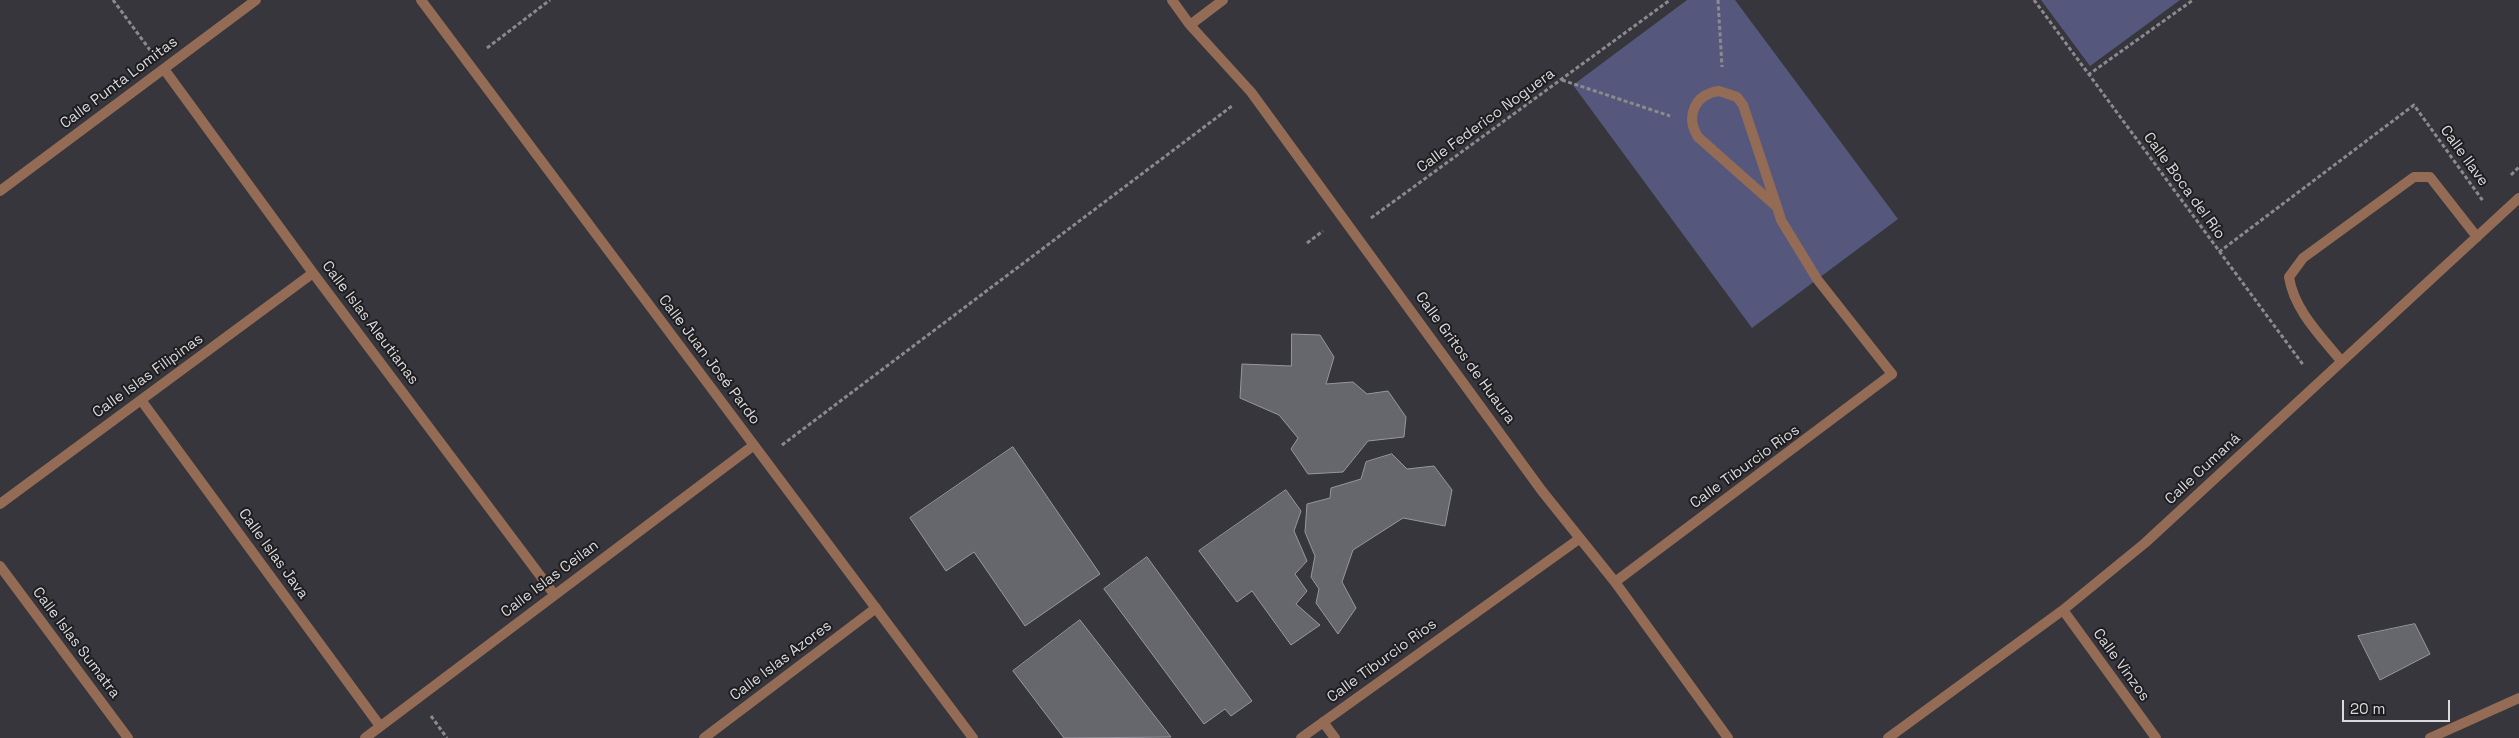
<!DOCTYPE html>
<html>
<head>
<meta charset="utf-8">
<style>
  body { margin:0 }
  #map { position:relative; width:2519px; height:738px; overflow:hidden; background:#36363c; font-family:"Space Grotesk",sans-serif }
  canvas { display:block }
  .scale { position:absolute; left:2342px; top:700px; width:108px; height:22px; box-sizing:border-box; border:2px solid #dadade; border-top:0; padding-left:6px; font-size:15px; line-height:18px; white-space:nowrap; color:#dadade; -webkit-text-stroke:4px #1e1e21; paint-order:stroke }
</style>
</head>
<body>
<div id="map">
<canvas width="2519" height="738"></canvas>
<div class="scale">20 m</div>
</div>
<script>
const c = document.querySelector('canvas').getContext('2d');
c.lineJoin = 'round';
function fill(path, color) { c.fillStyle = color; c.fill(path, 'evenodd'); }
function trace(path, color, width, dash) { c.strokeStyle = color; c.lineWidth = width; c.lineCap = dash ? 'butt' : 'round'; c.setLineDash(dash || []); c.stroke(path); }
function drawText(font, color, halo, rows, align = 'center') {
  c.font = font + ' "Space Grotesk",sans-serif'; c.lineWidth = 4; c.setLineDash([]); c.textBaseline = 'middle'; c.strokeStyle = halo; c.fillStyle = color; for (const [text, x, y, turn = 0] of rows) {
    c.save(); c.translate(x, y); c.rotate((+turn || 0) * Math.PI / 180); c.textAlign = isNaN(turn) ? turn : align; if (halo) c.strokeText(text, 0, 0); c.fillText(text, 0, 0); c.restore();
  }
}
fill(new Path2D(`
  M1687,0H1735L1898,219L1752,328L1573,85Z
  M2041,0H2180L2090,66Z`), '#55587c');
const building = new Path2D(`
  M1292,334L1320,335L1334,357L1326,384L1353,382L1367,394L1388,391L1406,417L1404,437L1368,441L1343,472L1308,474L1291,449L1298,438L1279,415L1240,398L1242,364L1291,366Z
  M1013,447L1100,574L1025,626L974,552L946,571L910,518Z
  M1392,454L1407,469L1434,466L1452,490L1445,526L1403,518L1353,550L1342,582L1356,608L1338,634L1316,603L1319,589L1311,577L1315,556L1305,532L1307,504L1330,498L1331,488L1361,479L1366,462Z
  M1286,490L1301,511L1294,531L1307,561L1295,574L1307,591L1296,604L1320,625L1291,645L1252,591L1237,602L1199,551Z
  M1147,557L1252,701L1231,716L1225,709L1204,724L1104,589Z
  M1080,620L1171,737L1064,738L1013,671Z
  M2415,624L2430,654L2380,680L2358,636Z`);
fill(building, '#66676d');
trace(building, '#97989e', 1);
trace(new Path2D(`
  M113,0L150,50
  M1718,0L1722,67
  M2034,0L2304,366
  M487,48L550,0
  M2088,75L2193,0
  M1562,80L1670,116
  M2511,175L2519,167
  M1371,218L1670,0
  M1307,243L1323,231
  M2219,252L2414,105L2483,201
  M782,445L1232,106
  M431,716L447,738`), '#8a8a8f', 3, [4, 2.5]);
trace(new Path2D(`
  M1719,91L1737,97L1743,105L1777,207L1698,137C1685,116 1695,94 1719,91Z
  M1777,207L1781,220L1817,279L1892,374
  M2341,361C2321,336 2294,310 2289,277L2303,258L2414,177H2430L2477,237
  M704,738L876,608`), '#946c56', 10);
trace(new Path2D(`
  M421,0L973,738
  M1172,0L1190,25L1251,92L1542,491L1615,582L1728,738
  M1190,25L1223,0
  M164,69L313,273L554,594
  M0,191L256,0
  M141,400L380,726
  M0,504L313,273
  M0,566L128,738
  M1615,582L1892,374
  M2063,610L2156,738
  M1323,722L1335,738
  M365,738L754,445
  M1301,738L1579,539
  M1888,738L2063,610L2145,543L2519,198
  M2430,738L2519,698`), '#946c56', 10);
drawText('15px', '#dadade', '#1e1e21', [
  ["Calle Punta Lomitas",119,83,-37],
  ["Calle Federico Noguera",1486,121,-36],
  ["Calle Ilave",2464,156,54],
  ["Calle Boca del Río",2184,186,54],
  ["Calle Islas Aleutianas",370,323,53],
  ["Calle Gritos de Huaura",1465,358,54],
  ["Calle Juan José Pardo",709,360,53],
  ["Calle Islas Filipinas",148,376,-36],
  ["Calle Tiburcio Rios",1745,467,-36],
  ["Calle Cumaná",2203,469,-43],
  ["Calle Islas Java",273,554,54],
  ["Calle Islas Ceilan",550,579,-37],
  ["Calle Islas Sumatra",76,643,53],
  ["Calle Islas Azores",781,661,-37],
  ["Calle Tiburcio Rios",1382,661,-36],
  ["Calle Vinzos",2121,665,54]
]);
</script>
</body>
</html>
